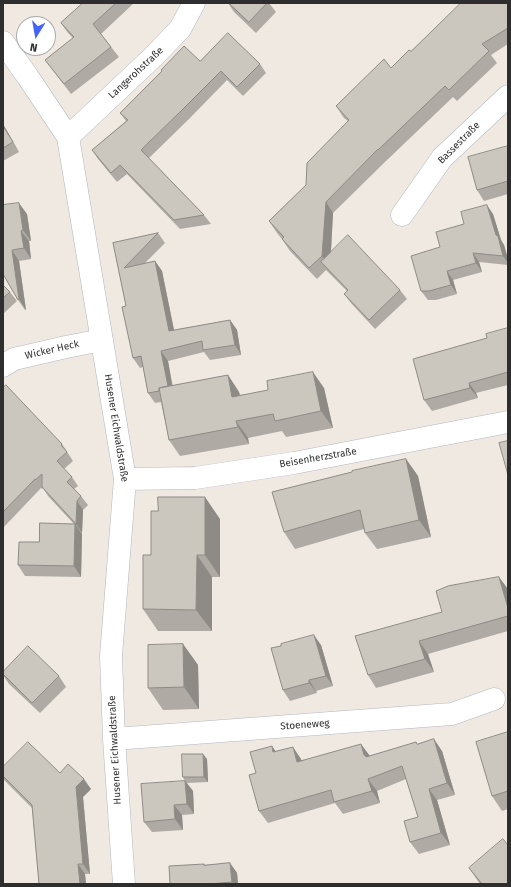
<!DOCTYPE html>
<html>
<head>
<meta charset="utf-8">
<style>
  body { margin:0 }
  #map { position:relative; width:511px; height:887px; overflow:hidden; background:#efe9e1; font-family:"Fira Sans",sans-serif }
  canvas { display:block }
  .frame { position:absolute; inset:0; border:4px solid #2e2e2e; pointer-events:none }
  .north { position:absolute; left:16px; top:16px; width:40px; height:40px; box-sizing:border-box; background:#fff; border:1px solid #ababab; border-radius:50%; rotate:191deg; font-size:11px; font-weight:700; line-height:16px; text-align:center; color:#2e2e2e }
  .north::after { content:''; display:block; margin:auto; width:14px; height:18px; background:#4264fb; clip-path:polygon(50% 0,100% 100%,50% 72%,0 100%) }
</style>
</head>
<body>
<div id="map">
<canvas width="511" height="887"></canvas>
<div class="frame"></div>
<div class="north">N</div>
</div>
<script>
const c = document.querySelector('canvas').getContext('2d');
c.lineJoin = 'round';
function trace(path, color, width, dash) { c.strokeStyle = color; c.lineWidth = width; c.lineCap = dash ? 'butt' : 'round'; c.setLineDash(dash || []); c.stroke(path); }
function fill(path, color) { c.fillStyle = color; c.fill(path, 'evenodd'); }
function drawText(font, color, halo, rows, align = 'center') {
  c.font = font + ' "Fira Sans",sans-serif'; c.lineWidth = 3; c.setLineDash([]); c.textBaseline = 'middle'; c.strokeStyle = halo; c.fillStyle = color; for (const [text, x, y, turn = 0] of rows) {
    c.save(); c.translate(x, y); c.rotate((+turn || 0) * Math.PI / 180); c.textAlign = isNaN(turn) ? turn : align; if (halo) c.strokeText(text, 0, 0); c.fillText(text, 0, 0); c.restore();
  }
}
const minor = new Path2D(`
  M3,42L28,77L68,137L125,479L111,656L114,739L124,884
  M68,137L153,57L180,29L194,3
  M402,215L442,158L508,96
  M3,366L14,359L66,347L102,340
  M125,479L195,478L294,463L508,422
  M114,739L452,714L494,699`);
trace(minor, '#b4b7c1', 23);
trace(minor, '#fff', 22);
fill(new Path2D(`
  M83,3H134L101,34L119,57L71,94L45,60L73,38L68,33L61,23Z
  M228,3H269L276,12L256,33L234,12Z
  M508,3V44L491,55L497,63L457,101L453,97L386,161L333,213L331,252L400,290L407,299L375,329L351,303L344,294L347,291L326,270L317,279L290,251L282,239L277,233L269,221L306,185L348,121L344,118L336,106L391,68L411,51Z
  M200,61L260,64L266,73L243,96L227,80L189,119L149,158L204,215L211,224L180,229L127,174L117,182L98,159L92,150L126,121L120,113L162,71L161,70Z
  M3,124L19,152L3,161Z
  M508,146V194L484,201L477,190Z
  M27,214L31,241H29L31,259L19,261L26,310H25L18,300L3,274Z
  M493,214L501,240L504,245L508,259V265L479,262L482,272L453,280L457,294L436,300H428L421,291L440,247L464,224Z
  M158,233L165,243L145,263L155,261L162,271L174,330L230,320L237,330L241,355L210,360L204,352L168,361L172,386L228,375L239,392L240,395L324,388L333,428L286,437L282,431L248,438L249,444L180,456L169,440L161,402L155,403L148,393L143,367L140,368L133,358L126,306L113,243Z
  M3,285L10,292L17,301L3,314Z
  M508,328V385L476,393L478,398L432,411L424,400L487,338Z
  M3,388L62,444L73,461L64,469L72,477L78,486L74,489L81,496L88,505L83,510L82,533L79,530L82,534L81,577L25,576L18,565L39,542L74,524L48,496L43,488L42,489L41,488L3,528Z
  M406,459L418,476L431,537L377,549L365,533L364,529L295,549L284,532Z
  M220,519V577H212V631H158L143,609L151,555Z
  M499,577L508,590V631L428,654L434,672L376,688L368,675L442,612Z
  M183,644L198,665L199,709L163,710L148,688Z
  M321,645L333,686L316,691L317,693L290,701L283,690L281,646Z
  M3,672L59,676L66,687L40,713L9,684L3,675Z
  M508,732V809L502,811L492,796Z
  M416,742L417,744L442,751L455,795L437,800L450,845L419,854L410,842L418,817L406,779L377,791L380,803L343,814L335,803L268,823L259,811L256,773L272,746L276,752L301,759V760L370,756Z
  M207,759L208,782L187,783L193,791L194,814L182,815L183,830L152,832L144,822L185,781L183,777Z
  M3,767L60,773L91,789L83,797L90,874H85L86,884H39L32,808L5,781L3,778Z
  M230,863L237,873L238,884H170L204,864L205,865Z
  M469,868L508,884H480Z`), '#afaba4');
fill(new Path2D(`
  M3,124L19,152L13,142L3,126Z
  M326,202L333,213L330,267L322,256Z
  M19,203L27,214L31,241L23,230Z
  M487,205L493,214L501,240L504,245L508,259V263L503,256L496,235Z
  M21,231L29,241L31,259L24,248Z
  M12,250L19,261L26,310L19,299Z
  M473,253L479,262L482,272L476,263Z
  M155,261L162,271L176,340L169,331Z
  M447,271L453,280L457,294L451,285Z
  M230,320L237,330L241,355L235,345Z
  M161,351L168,361L175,399L168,389Z
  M313,372L324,388L333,428L321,411Z
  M228,375L239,392L244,413L232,397Z
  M469,383L476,393L478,398L470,388Z
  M236,421L248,438L249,444L238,427Z
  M406,459L418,476L431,537L419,520Z
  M205,497L220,519V577L205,555Z
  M77,501L83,510L82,533L76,524Z
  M75,524L82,534L81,577L74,566Z
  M197,555L212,577V631L196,610Z
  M499,577L508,589V608Z
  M314,635L321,645L333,686L326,676Z
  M419,641L428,654L434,672L425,659Z
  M183,644L198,665L199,709L184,687Z
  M309,680L316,691L317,693L309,683Z
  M434,739L442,751L455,795L447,783Z
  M361,744L370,756L372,764L364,755Z
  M272,746L280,758L273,752Z
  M293,747L301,759L305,774L297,762Z
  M203,754L207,759L208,782L204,777Z
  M84,779L91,789L83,797L90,874L83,864L76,787Z
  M368,779L377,791L380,803L372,791Z
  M185,781L193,791L194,814L187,804Z
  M429,789L437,800L450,845L441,833Z
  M174,805L182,815L183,830L175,819Z
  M230,863L237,873L238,884H233L232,882Z
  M78,864L85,874L86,884H80Z`), '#8e8b86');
const building = new Path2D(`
  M83,3H116L93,24L111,47L64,84L45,60L74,37L61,23Z
  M229,3H267L249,22Z
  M461,3H508V28L482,44L489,51L449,90L445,86L378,150V149L326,202L322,256L309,268L282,239L284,237L269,221L306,185L307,163L349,120L336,106L384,59L391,68L409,50L411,51Z
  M228,33L260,64L237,87L221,71L182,110L141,150L204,215L174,220L120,165L111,173L92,150L128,120L120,113L162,71L161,70L184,46L200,61Z
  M3,126L13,142L3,148Z
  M508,146V181L477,190L468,157Z
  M19,203L23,230L21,231L24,248L12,250L19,299L18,300L3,274V205Z
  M487,205L496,235L498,236L503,256L473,253L476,263L447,271L451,285L429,291H421L411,256L440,247L436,232L464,224L461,212Z
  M158,233L124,268L155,261L169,331L230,320L235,345L203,350L202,341L161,351L168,386L159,388V391L148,393L141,356L133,358L122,307L126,306L113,243Z
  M348,235L400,290L369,320L344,294L348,290L321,262Z
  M3,285L10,292L3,298Z
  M508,328V372L469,383L470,388L424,400L413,359L487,338L486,334Z
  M313,372L321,411L275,421L273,414L236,421L238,427L169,440L159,388L228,375L232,397L268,390L267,381Z
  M6,385L62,444L61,445L67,452L57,461L72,477L67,482L81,496L77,501L76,524L42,487V474L35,480V479L3,512V388Z
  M508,441V475L499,443Z
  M406,459L419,520L365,533L360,510L284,532L272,492L352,472V471Z
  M158,497H205V555H197L196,610L143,609V555H151V511H158Z
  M40,523L75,524L74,566L18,565L19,542H39Z
  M499,577L508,608V616L419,641L425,659L368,675L355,636L442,612L436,591L448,586Z
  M314,635L326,676L309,680V683L283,690L271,648L281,646V644Z
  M183,644L184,687L148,688V645Z
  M28,646L59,676L32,703L3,674V672Z
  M508,732V791L492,796L476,742Z
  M434,739L447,783L429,789L441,833L410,842L404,821L418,817L402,766L368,779L372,791L334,802L331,790L259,811L249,775L256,773L250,752L272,746L273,752L293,747L297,762L361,744L364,755H365L366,757L416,742L417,744Z
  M28,742L60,773L68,764L84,779L76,787L83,864H78L80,884H39L32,805L3,776V767Z
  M182,754H203L204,777H183Z
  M185,781L187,804L174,805L175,819L144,822L141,784Z
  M503,839L508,845V884H482L469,868Z
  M230,863L232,882L209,884H170L169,866L204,864V865Z`);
fill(building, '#cbc7bf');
trace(building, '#8e8b86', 1);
drawText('10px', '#2e2e2e', '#fff', [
  ["Langerohstraße",136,73,-43],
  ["Bassestraße",459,143,-45],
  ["Wicker Heck",52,350,-13],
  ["Husener Eichwaldstraße",116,428,81],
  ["Beisenherzstraße",318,458,-10],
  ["Stoeneweg",305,725,-4],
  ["Husener Eichwaldstraße",115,750,-93]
]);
</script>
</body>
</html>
